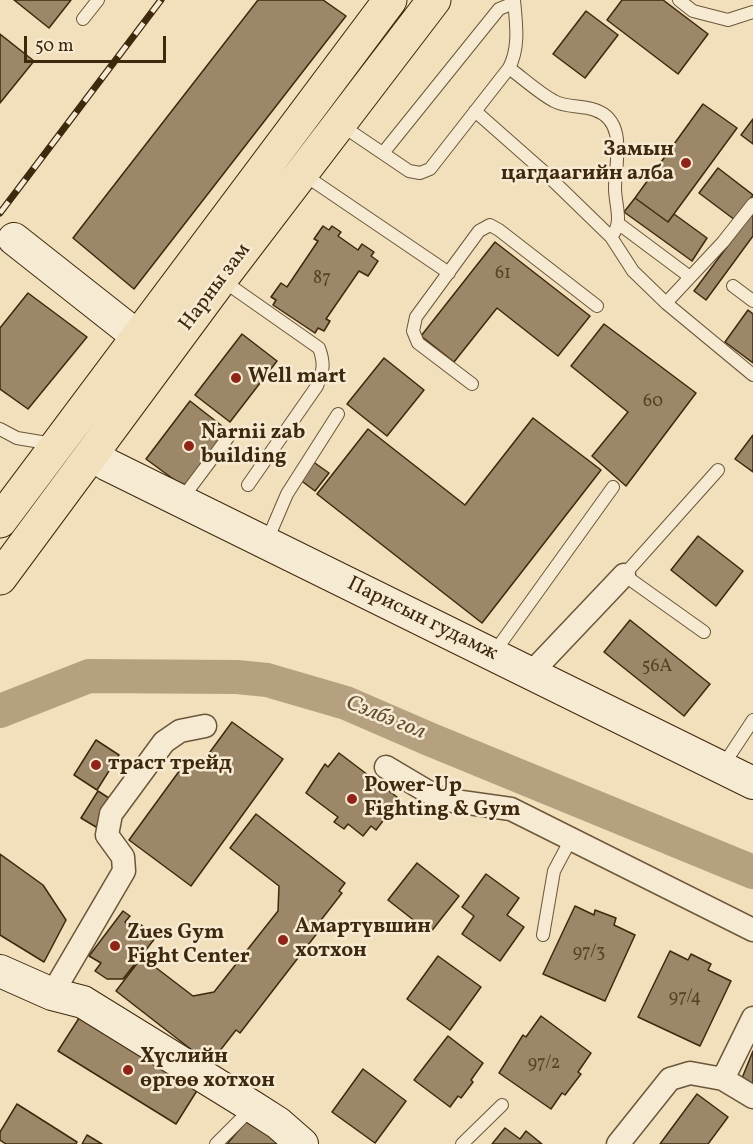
<!DOCTYPE html>
<html>
<head>
<meta charset="utf-8">
<style>
  body { margin:0 }
  #map { position:relative; width:753px; height:1144px; overflow:hidden; background:#f2dfbc; font-family:Vollkorn,serif }
  canvas { display:block }
  .scale { position:absolute; left:24px; top:36px; width:142px; height:27px; box-sizing:border-box; border:3px solid #3e290d; border-top:0; padding-left:8px; font-size:18px; line-height:21px; white-space:nowrap; color:#3e290d; -webkit-text-stroke:4px #f7ead3; paint-order:stroke }
</style>
</head>
<body>
<div id="map">
<canvas width="753" height="1144"></canvas>
<div class="scale">50 m</div>
</div>
<script>
const c = document.querySelector('canvas').getContext('2d');
c.lineJoin = 'round';
function trace(path, color, width, dash) { c.strokeStyle = color; c.lineWidth = width; c.lineCap = dash ? 'butt' : 'round'; c.setLineDash(dash || []); c.stroke(path); }
function fill(path, color) { c.fillStyle = color; c.fill(path, 'evenodd'); }
function drawText(font, color, halo, rows, align = 'center') {
  c.font = font + ' Vollkorn,serif'; c.lineWidth = 5; c.setLineDash([]); c.textBaseline = 'middle'; c.strokeStyle = halo; c.fillStyle = color; for (const [text, x, y, turn = 0] of rows) {
    c.save(); c.translate(x, y); c.rotate((+turn || 0) * Math.PI / 180); c.textAlign = isNaN(turn) ? turn : align; if (halo) c.strokeText(text, 0, 0); c.fillText(text, 0, 0); c.restore();
  }
}
trace(new Path2D(`
  M0,711L89,676L237,677L267,680L346,703L429,739L753,872`), '#b5a180', 34);
const building = new Path2D(`
  M14,0H71L49,28Z
  M258,0H323L346,16L134,289L73,238Z
  M622,0H663L708,34L678,74L607,20Z
  M586,11L618,35L585,78L553,54Z
  M0,34L34,61L0,103Z
  M703,104L737,128L668,222L635,198Z
  M753,119V144L741,135Z
  M718,168L753,195L735,220L699,193Z
  M635,198L668,222L674,214L707,238L692,261L624,212Z
  M753,212V236L706,300L694,291Z
  M323,226L329,230L332,226L341,232L338,236L358,250L362,244L374,252L371,256L378,261L368,276L359,271L326,319L330,321L324,331L318,328L315,333L273,305L276,300L271,297L281,283L287,287L318,241L314,239Z
  M495,242L590,316L558,356L497,308L454,362L421,336Z
  M28,293L87,337L28,409L0,389V328Z
  M748,310L753,314V363L725,342Z
  M604,324L696,393L626,486L592,456L628,412L571,366Z
  M242,334L277,361L230,422L195,395Z
  M384,358L424,390L387,436L347,404Z
  M190,401L231,433L188,490L146,459Z
  M533,418L601,470L482,623L317,494L368,429L465,505Z
  M753,435V472L735,459Z
  M312,461L329,473L315,491L299,479Z
  M698,536L743,571L716,606L671,570Z
  M630,620L710,684L684,716L604,652Z
  M232,722L283,759L191,886L129,840L188,759L199,767Z
  M96,740L119,755L97,790L74,775Z
  M339,753L397,797L392,803L395,805L376,830L371,826L363,836L348,824L344,829L334,822L338,817L306,793L325,764L328,767Z
  M98,791L112,800L96,827L81,818Z
  M256,814L345,883L339,891L342,893L321,920L325,923L240,1033L236,1030L215,1057L211,1054L206,1061L116,991L142,957L193,996L214,992L278,911L279,886L230,848Z
  M0,854L43,885L66,920L44,962L0,935Z
  M417,863L459,896L430,933L388,900Z
  M486,874L519,898L507,915L524,927L500,961L462,934L474,916L462,907Z
  M575,906L594,915L595,910L616,918L614,925L635,935L605,1001L543,974Z
  M123,911L130,916L125,922L135,930L140,924L156,937L123,979H107L95,971L101,963L89,956Z
  M670,951L688,960L691,954L711,964L708,970L731,981L700,1046L638,1017Z
  M438,956L481,987L450,1030L407,999Z
  M81,1015L198,1089L176,1124L58,1051Z
  M541,1016L591,1053L578,1072L581,1074L565,1095L562,1093L551,1109L499,1073L523,1035L526,1037Z
  M448,1036L483,1063L471,1080L473,1082L461,1098L458,1096L450,1107L414,1080Z
  M753,1051V1088L740,1083Z
  M363,1069L406,1101L375,1143L332,1112Z
  M697,1094L728,1117L708,1144H660Z
  M17,1104L77,1142L76,1144H6L0,1140V1132Z
  M250,1117L279,1144H227Z
  M505,1128L520,1139L526,1131L542,1144H492Z
  M87,1135L102,1144H82Z`);
fill(building, '#9c8868');
trace(building, '#3e290d', 1.5);
const lane = new Path2D(`
  M679,0L693,11L728,20L753,12
  M83,19L98,0
  M509,68C524,79 539,93 554,101C566,108 583,105 595,110C628,121 615,163 615,188C615,206 624,222 611,237
  M475,111L543,171L611,237L633,271L666,303L753,375
  M341,125L409,171L420,173L430,169L509,68C520,47 516,23 514,0
  M383,153L499,9L514,3
  M303,174L449,273
  M619,224L690,277
  M222,280L319,348C325,364 323,371 317,386L248,485
  M733,286L753,301
  M666,303L723,242L753,204
  M472,384L418,343L413,331L416,317L479,231L490,225L499,230L597,306
  M0,429L17,438L53,444
  M181,500L229,436
  M266,543L287,494L338,414
  M704,632L624,575L718,470
  M493,654L613,487
  M722,767L753,720
  M543,935L554,871L571,839
  M216,1144L252,1108
  M462,1144L502,1105`);
const street = new Path2D(`
  M531,673L624,575
  M386,767L440,799L511,809L753,930
  M52,994L124,871L123,857L107,835L111,814L164,742L180,731L205,726
  M723,1079L753,1097
  M618,1144L670,1079L690,1073L723,1079L753,1018`);
const secondary = new Path2D(`
  M14,239L137,336
  M92,454L108,465L181,501L753,783
  M0,971L52,994L83,1002L253,1107L278,1123L302,1144`);
const primary = new Path2D(`
  M0,521L390,0
  M0,578L221,279L434,0`);
trace(lane, '#6b5639', 14);
trace(street, '#6b5639', 25);
trace(secondary, '#3e290d', 34);
trace(primary, '#3e290d', 35);
trace(lane, '#f7ead3', 12);
trace(street, '#f7ead3', 22);
trace(secondary, '#f7ead3', 32);
trace(primary, '#f2dfbc', 33);
const rail = new Path2D(`
  M0,213L161,0`);
trace(rail, '#3e290d', 7);
trace(rail, '#f7ead3', 4.5, [14]);
for (const [x, y, r, color] of [
  [686,163,6,"#8f2418"],
  [236,378,6,"#8f2418"],
  [189,446,6,"#8f2418"],
  [96,765,6,"#8f2418"],
  [352,799,6,"#8f2418"],
  [283,940,6,"#8f2418"],
  [115,946,6,"#8f2418"],
  [128,1070,6,"#8f2418"]
]) { const dot = new Path2D(); dot.arc(x, y, r, 0, 2 * Math.PI); c.fillStyle = color; c.fill(dot); trace(dot, '#f7ead3', 2); }
drawText('18px', '#564124', null, [
  ["61",503,275],
  ["87",322,280],
  ["60",653,403],
  ["56А",657,668],
  ["97/3",589,954],
  ["97/4",685,999],
  ["97/2",544,1065]
]);
drawText('bold 21px', '#3e290d', '#f7ead3', [
  ["Замын",674,151,"right"],
  ["цагдаагийн алба",674,175,"right"],
  ["Well mart",248,378],
  ["Narnii zab",201,434],
  ["building",201,458],
  ["траст трейд",108,765],
  ["Power-Up",364,787],
  ["Fighting & Gym",364,811],
  ["Амартүвшин",295,928],
  ["хотхон",295,952],
  ["Zues Gym",127,934],
  ["Fight Center",127,958],
  ["Хүслийн",140,1058],
  ["өргөө хотхон",140,1082]
], 'left');
drawText('21px', '#3e290d', '#f7ead3', [
  ["Нарны зам",216,288,-53],
  ["Парисын гудамж",422,620,26]
]);
drawText('italic 22px', '#624d30', '#f7ead3', [
  ["Сэлбэ гол",385,719,22]
]);
</script>
</body>
</html>
